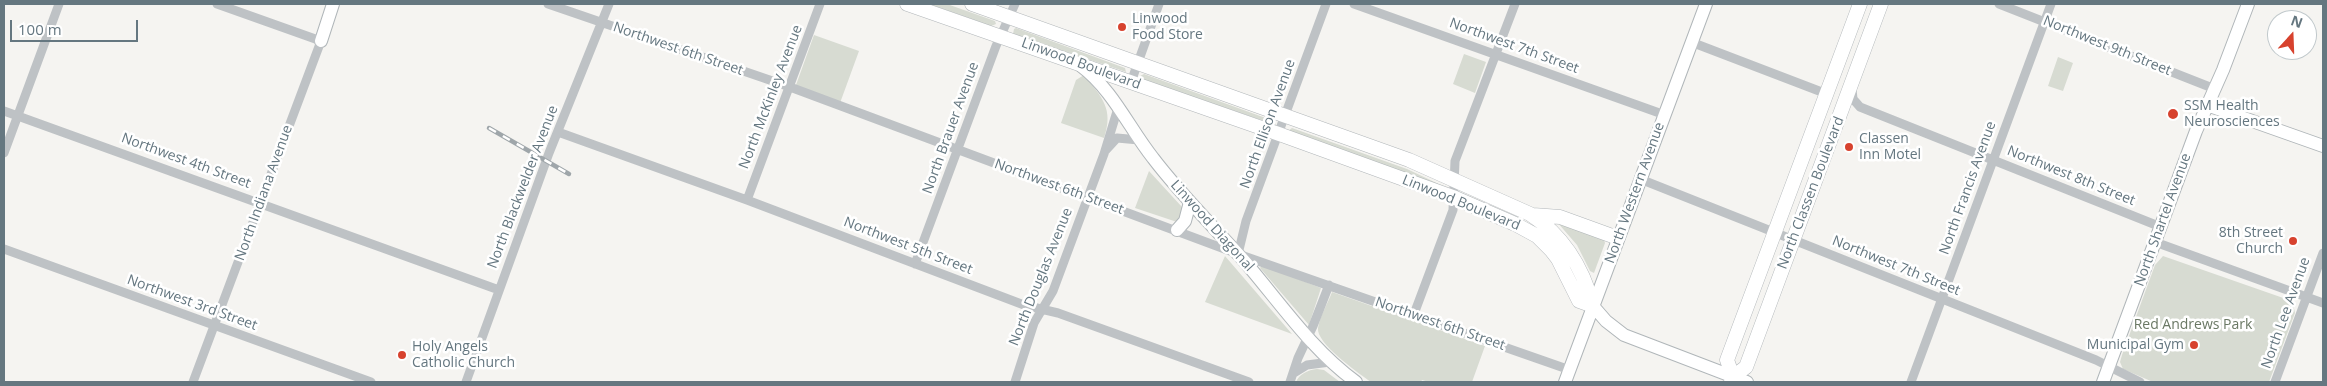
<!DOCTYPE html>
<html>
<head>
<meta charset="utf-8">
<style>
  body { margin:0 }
  #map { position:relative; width:2327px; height:386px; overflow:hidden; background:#f5f4f1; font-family:"Open Sans",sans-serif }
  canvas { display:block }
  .frame { position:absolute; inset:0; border:5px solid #657780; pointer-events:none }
  .north { position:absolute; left:2267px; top:10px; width:50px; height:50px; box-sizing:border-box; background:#fff; border:1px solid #c1c9cc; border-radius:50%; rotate:20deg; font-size:14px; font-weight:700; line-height:20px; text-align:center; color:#657780 }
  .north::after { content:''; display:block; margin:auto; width:18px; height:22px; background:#d7422e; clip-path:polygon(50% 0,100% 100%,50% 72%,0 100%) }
  .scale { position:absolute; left:10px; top:20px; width:128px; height:22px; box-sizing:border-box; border:2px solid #657780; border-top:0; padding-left:6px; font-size:15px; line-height:18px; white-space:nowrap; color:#657780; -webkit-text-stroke:4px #fff; paint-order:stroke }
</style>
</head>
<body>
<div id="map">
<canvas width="2327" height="386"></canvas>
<div class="frame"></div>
<div class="north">N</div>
<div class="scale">100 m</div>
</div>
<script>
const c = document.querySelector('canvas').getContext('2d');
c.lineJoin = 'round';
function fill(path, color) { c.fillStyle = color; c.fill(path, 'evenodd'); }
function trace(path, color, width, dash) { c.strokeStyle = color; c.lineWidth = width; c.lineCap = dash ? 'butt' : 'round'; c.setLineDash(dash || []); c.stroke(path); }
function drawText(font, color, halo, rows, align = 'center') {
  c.font = font + ' "Open Sans",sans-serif'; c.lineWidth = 5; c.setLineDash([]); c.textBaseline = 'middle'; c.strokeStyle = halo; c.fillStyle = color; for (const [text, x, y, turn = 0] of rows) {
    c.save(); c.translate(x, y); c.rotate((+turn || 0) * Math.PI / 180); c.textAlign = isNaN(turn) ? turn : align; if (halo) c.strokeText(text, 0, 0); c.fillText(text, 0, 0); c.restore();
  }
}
fill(new Path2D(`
  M929,4H947L995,21L996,24L991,26Z
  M1016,28L1125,68L1126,72L1013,34L1014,29Z
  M814,35L859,51L840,103L796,85Z
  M1464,54L1486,62L1475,93L1453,84Z
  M2058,57L2073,63L2063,91L2048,86Z
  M1144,74L1274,121L1276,125L1140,79V76Z
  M1084,75C1102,97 1114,109 1104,138L1061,123L1076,80Z
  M1292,128L1407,169L1445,187L1288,131Z
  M1149,171L1182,207L1184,213L1177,222L1135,208Z
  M1557,222L1604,239L1605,243L1594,273L1590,271L1577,245Z
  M1225,256L1292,334L1205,302Z
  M2163,256L2289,300L2293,304L2295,313L2269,382H2153L2123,369L2120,362L2122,355L2155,265Z
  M1262,265L1321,288L1309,325L1260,268Z
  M1332,292L1485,346L1472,382H1429L1422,380L1421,382H1371L1368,380C1356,371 1316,343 1318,328C1320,316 1328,303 1332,292Z
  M1317,369L1324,370L1340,382H1296C1299,374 1308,370 1317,369Z`), '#d7dbd2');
const secondary = new Path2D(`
  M321,41L333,4
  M1081,66C1113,90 1129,128 1153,158C1181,195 1215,228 1246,263C1281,304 1312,350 1356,382
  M2207,105L2323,146
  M1177,230L1185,221L1190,202
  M1593,306L1606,321L1624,335L1747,382
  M1565,382L1706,4
  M2103,382L2196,131L2223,70L2248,4`);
const primary = new Path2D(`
  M907,4L1279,134L1453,197L1515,224L1537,236L1551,250L1558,259L1579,301L1593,306
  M972,4L1409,160L1530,214C1564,236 1583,268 1593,306
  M1533,215L1560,217L1618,238
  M1733,377L1727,360L1860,4
  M1731,382L1733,377L1746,367L1881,4`);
trace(secondary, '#b0b6b9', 14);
trace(primary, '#b1b6b9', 15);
trace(new Path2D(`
  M548,4L790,87L1238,254L1570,370
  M1354,4L1665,115
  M1999,4L2215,89
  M1691,42L1827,94
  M1131,82L1159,4
  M1852,89L1853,99L1860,107L2161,227
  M4,111L499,290
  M558,132L747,200L1024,305L1058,313L1249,382
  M1106,150L1117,138L1139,140
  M4,153L59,4
  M1640,179L2096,360L2140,382
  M747,200L820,4
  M2155,242L2323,303
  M4,249L371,382
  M1238,254L1246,221L1326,4
  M915,264L996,46L1015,4
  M1414,314L1453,210L1455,161L1515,4
  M1294,373L1307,365L1330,362
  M193,382L321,41L217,4
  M466,382L549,153L609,4
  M1015,382L1034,323L1053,291L1104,154L1118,108
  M1290,382L1298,358L1313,326L1329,285
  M1911,382L2051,4
  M2275,382L2323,253`), '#bec2c5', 9);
trace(secondary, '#fff', 12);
trace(primary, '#fff', 14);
const rail = new Path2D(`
  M489,128L569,174`);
trace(rail, '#9fa6aa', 4.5);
trace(rail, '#fff', 2.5, [8]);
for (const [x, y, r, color] of [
  [1122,27,5,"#d7422e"],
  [2173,114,6,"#d7422e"],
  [1849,147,5,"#d7422e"],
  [2293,241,5,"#d7422e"],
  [2194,345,5,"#d7422e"],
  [402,355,5,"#d7422e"]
]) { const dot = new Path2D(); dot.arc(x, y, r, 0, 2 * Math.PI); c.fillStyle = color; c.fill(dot); trace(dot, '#fff', 2); }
drawText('14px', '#657780', '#fff', [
  ["Linwood",1132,19],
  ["Food Store",1132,35],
  ["SSM Health",2184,106],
  ["Neurosciences",2184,122],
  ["Classen",1859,139],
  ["Inn Motel",1859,155],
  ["8th Street",2283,233,"right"],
  ["Church",2283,249,"right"],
  ["Municipal Gym",2184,345,"right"],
  ["Holy Angels",412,347],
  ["Catholic Church",412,363]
], 'left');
drawText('14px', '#657780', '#fff', [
  ["Northwest 7th Street",1514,46,20],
  ["Northwest 9th Street",2107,46,22],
  ["Northwest 6th Street",678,49,19],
  ["Linwood Boulevard",1081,64,20],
  ["North McKinley Avenue",771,97,-69],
  ["North Ellison Avenue",1268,124,-70],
  ["North Brauer Avenue",951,128,-70],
  ["Northwest 4th Street",186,161,20],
  ["Northwest 8th Street",2071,176,22],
  ["North Blackwelder Avenue",523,187,-69],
  ["Northwest 6th Street",1059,187,20],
  ["North Francis Avenue",1968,188,-70],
  ["North Indiana Avenue",264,193,-70],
  ["North Western Avenue",1635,193,-70],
  ["North Classen Boulevard",1811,193,-69],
  ["Linwood Boulevard",1461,203,22],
  ["North Shartel Avenue",2163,220,-70],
  ["Linwood Diagonal",1212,226,48],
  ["Northwest 5th Street",908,246,21],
  ["Northwest 7th Street",1896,266,22],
  ["North Douglas Avenue",1041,277,-68],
  ["Northwest 3rd Street",192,303,20],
  ["North Lee Avenue",2286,313,-70],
  ["Northwest 6th Street",1440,324,19]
]);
drawText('14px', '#6a7864', '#fff', [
  ["Red Andrews Park",2193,325]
]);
</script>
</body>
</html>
